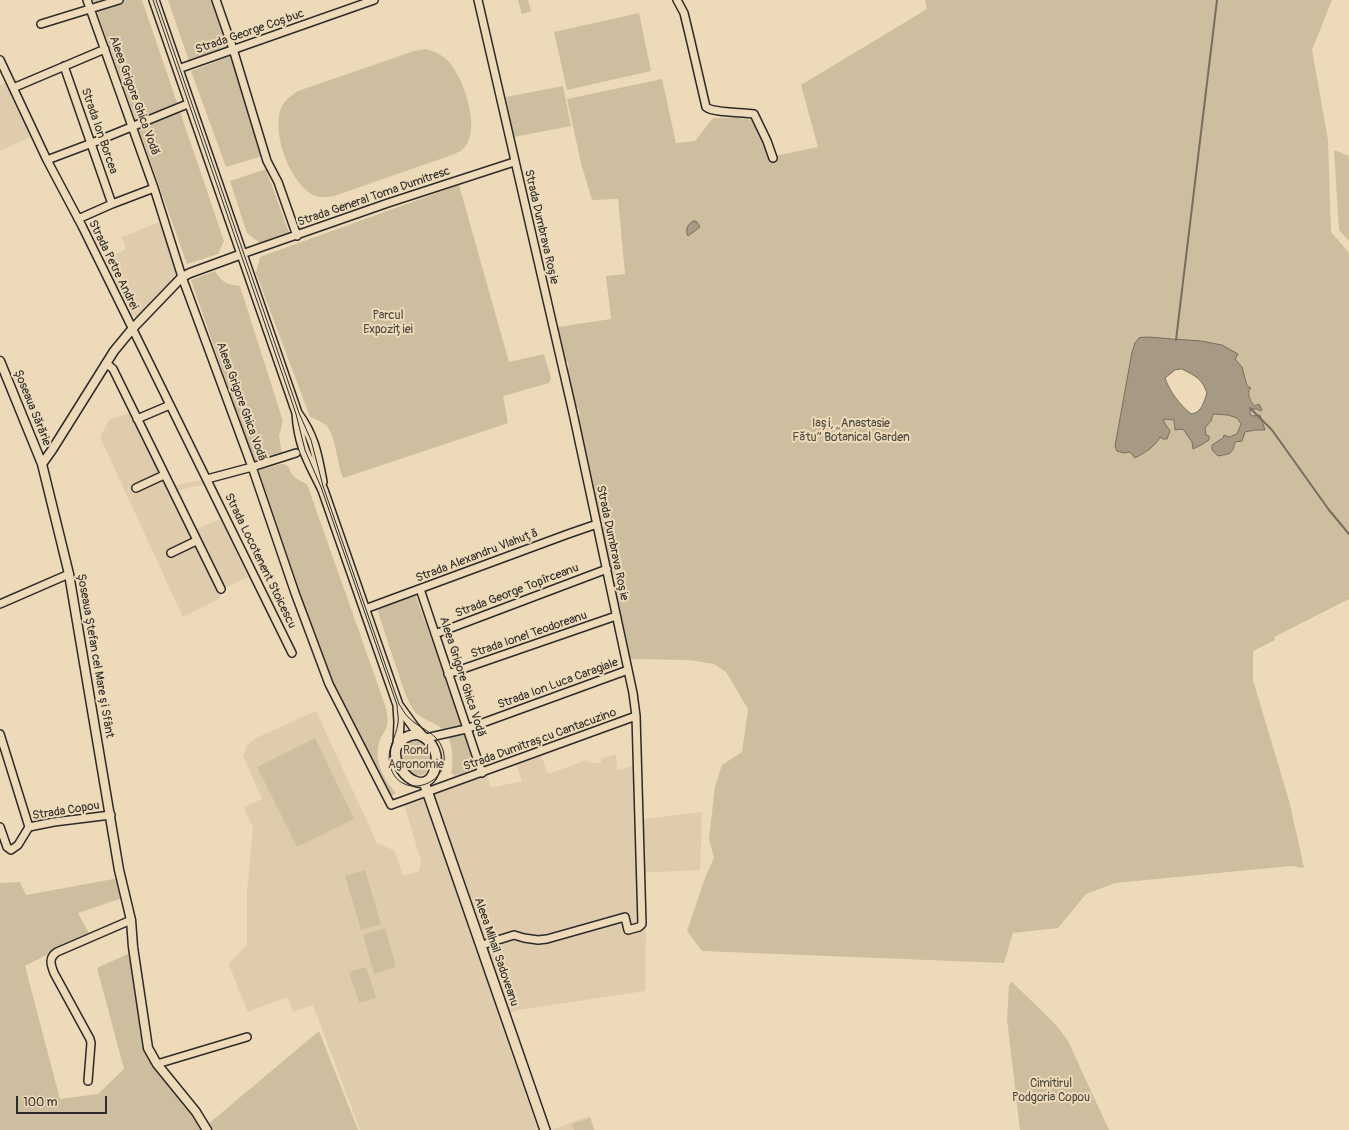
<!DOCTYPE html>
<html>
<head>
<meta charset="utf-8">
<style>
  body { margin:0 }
  #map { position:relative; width:1349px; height:1130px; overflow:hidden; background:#eddab8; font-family:Pangolin,sans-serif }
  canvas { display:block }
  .scale { position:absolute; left:16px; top:1096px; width:91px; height:18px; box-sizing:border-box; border:2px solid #2b2b2b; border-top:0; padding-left:5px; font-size:12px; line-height:14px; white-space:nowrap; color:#2b2b2b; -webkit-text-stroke:3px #eddab8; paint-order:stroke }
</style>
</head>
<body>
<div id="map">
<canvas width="1349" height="1130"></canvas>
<div class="scale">100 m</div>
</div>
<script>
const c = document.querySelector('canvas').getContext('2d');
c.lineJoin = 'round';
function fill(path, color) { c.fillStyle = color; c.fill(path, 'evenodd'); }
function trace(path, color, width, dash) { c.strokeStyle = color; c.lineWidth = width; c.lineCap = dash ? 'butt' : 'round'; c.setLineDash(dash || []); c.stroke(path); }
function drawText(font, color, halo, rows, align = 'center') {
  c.font = font + ' Pangolin,sans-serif'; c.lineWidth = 4; c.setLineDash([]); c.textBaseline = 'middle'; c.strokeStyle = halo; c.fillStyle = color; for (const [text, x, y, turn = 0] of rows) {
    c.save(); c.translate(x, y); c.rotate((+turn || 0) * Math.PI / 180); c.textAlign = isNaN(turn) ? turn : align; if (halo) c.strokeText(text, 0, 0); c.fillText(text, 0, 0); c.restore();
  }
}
fill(new Path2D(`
  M6,83L32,136L0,151V85Z
  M160,222L178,274L158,299L146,309L137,316L132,315L128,311L103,260L126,249L122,237Z
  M129,413L142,421L172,486L202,480L205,484L176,491L194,530L221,519L248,577L223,589L219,599L183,617L100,437L109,420Z
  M316,711L377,843L395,851L403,876L419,871L421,861L404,804L487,774L491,788L522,781L516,764L541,755L548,774L587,760L589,763H601V759L616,754L617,770L633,766L635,820L702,812L700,870L636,873L638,923L646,925L645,991L518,1010L499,1017L538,1130H360L313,1005L293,1012L287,997L248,1012L229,965L233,959L247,945V892L253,828L244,807L262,799L243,756L247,746L256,738Z
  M590,1116L595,1130H551Z`), '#deccad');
fill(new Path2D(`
  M93,0H142L224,241L218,254L187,264Z
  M168,0H211L227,47L189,61Z
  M518,0H528L531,11L522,14Z
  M925,0H1332L1312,50L1328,140L1331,232L1349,253V599L1274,637L1275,640L1253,651V680L1290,804L1304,868L1291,866L1115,883L1086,894L1058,928L1013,933L1004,963L702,951L687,931L705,878L714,858L709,839L715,786L722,765L742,752L748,709L726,672L714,664L689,660L630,659L614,583L616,581L614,576L612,575L602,528L604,526L603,521L600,518L578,416L580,415L578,408L575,407L567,370L569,368L568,362L565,360L558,327L611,319L606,276L625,274L618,199L592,200L581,163L567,99L662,79L676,143L695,141L713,118C722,118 747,116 754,122C761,128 767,149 770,157L818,147L801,85L927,9ZM1171,337L1235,359C1245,370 1244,375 1248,388C1250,392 1248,397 1250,401C1252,404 1255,405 1257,408L1252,409L1250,411V415L1253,416L1261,429C1247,430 1236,435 1234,450L1212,445L1223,438L1237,434L1241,424L1237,418L1228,415L1213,414L1211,421L1205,428L1206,435L1193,448C1192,436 1184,429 1174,425V420L1164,419V422L1170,431L1160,437L1135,458L1130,452Z
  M639,13L651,71L567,90L554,32Z
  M426,49C433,51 440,54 445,58C463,73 483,131 463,149C460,152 455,153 452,155L334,196C324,198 314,198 306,190C287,174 271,129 282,106C286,99 292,95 298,91L414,51Z
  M231,56L262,156L226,167L191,71Z
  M563,86L571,126L514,137L506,97Z
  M1334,150L1349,156V241L1339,230Z
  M266,169L289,233L260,243L247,233L230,181Z
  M459,185L509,362L544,354L551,378L549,383L503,396L508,423L343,478C337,463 336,438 327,426C323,422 315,419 310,417L256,273L260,257Z
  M215,271C221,282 228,285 240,286L283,421L279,436L282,454L254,462L191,280Z
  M281,464C290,464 288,469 292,474C296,479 302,482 307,484L385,705C387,713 389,720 386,729C384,733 381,736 380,740C373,759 383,779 396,793L393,795L387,794L330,680L257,474L260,470Z
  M415,594L478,767L475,769L455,776L451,773C454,761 453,743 445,732C438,722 423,721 415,712C407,702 402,684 398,672C391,652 384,631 378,611L379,608Z
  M315,738L354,819L297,847L257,767Z
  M412,740C431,740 439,773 421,775C403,778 394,749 412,740Z
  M365,870L381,924L361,930L345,876Z
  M119,878L122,898L78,913L89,933L25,966L60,1099L98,1094L124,1069L97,968L130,953L150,1061L195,1113L205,1130H0V883L20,882L26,895Z
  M385,928L396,967L374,974L363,935Z
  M366,967L376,998L359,1003L349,972Z
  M1012,982L1043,1012L1057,1026L1068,1041L1109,1130H1020L1007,1019L1009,985Z
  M319,1031L358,1130H209L207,1125Z
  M590,1118L594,1130H574L572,1124Z`), '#cebea0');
const water = new Path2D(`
  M694,221L697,222L700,227L688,236C685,230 687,224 694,221Z
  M1147,337L1201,341L1222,345L1238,354L1235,359L1242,367L1247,386L1251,388L1249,390C1248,397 1250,401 1255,406L1259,404L1262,410L1260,411L1257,409H1252L1250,411V415L1253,416L1260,415L1265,430H1255L1245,432L1242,441L1235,442C1233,455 1229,454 1218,456L1212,450V445L1223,438L1224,435L1229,437L1237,434L1241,424L1237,418L1228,415L1213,414L1211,421L1205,428L1206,435L1209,436V440L1201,445L1193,449L1192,442L1183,429L1175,430L1174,420L1164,419V422L1170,431L1167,439H1163L1160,437C1154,448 1145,452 1135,458L1130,452L1124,453L1117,451L1115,446L1132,352L1135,343L1139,338ZM1182,369C1195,376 1202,378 1207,393C1204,401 1202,413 1191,414C1179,404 1170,392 1165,378L1175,370Z`);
fill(water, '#a69a84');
trace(water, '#756e60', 1);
trace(new Path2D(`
  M1176,340L1217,0
  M1250,408L1272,430L1329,510L1349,534`), '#756e60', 2);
const minor = new Path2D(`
  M87,0L154,188L182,277L252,467L295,593L329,684L391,805L636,716
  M216,0L233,49L267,161L278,182L297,236
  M478,0L573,413L633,693L636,716L642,924L639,927L628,930L625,917L547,939L538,940L524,938L514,935L482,945
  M677,0L684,13L690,38L706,107C713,113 742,112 754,114L767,141L773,158
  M41,24L119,0
  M0,60L47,160L82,226L292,653
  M64,66L112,204
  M178,69L374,0
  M13,88L105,49
  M47,160L92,143L190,103
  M78,219L112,204L154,188
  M242,254L388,203L514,162
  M106,363L113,369L221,589
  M137,419L170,405
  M207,479L252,467L296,453
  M136,488L164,475
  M171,553L196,541
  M420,589L482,773
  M0,604L69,574
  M365,609L568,534L597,524
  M435,634L607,569
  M448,674L616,616
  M0,734L29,827
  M426,738L466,729L628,670
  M0,827L7,847L11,850L18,845L29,827L54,822L111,815
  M157,1064L247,1037
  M88,1081L91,1043L90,1039L54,973C51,965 48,958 57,952L131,920`);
const tertiary = new Path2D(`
  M0,361L42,464
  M207,1130L196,1112L157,1064L148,1048L133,947L131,920L119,870L69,574L42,464L52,450L114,351L133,328L182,277L190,273L242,254`);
const secondary = new Path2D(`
  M154,0L297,413C299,447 309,461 323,490L398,705L414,727L422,736
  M297,413C314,436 317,455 322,482
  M417,734C434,740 441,757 433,774C418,805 367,742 417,734Z
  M398,745L399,722L398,705
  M424,782L545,1130`);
trace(minor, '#2b2b2b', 10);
trace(tertiary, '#2b2b2b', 11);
trace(secondary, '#2b2b2b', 12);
trace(minor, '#eddab8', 7);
trace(tertiary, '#eddab8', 8);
trace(secondary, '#eddab8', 9);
trace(new Path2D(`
  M153,0L283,376L296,414L305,450L321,487L397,705C397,711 399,718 398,723C396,738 386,750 390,765C398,802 453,786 443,750C438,732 419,729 408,717C404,713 402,708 399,704L323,486L311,440L299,413L156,0`), '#2b2b2b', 1);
drawText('12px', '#2b2b2b', '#eddab8', [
  ["Strada George Coșbuc",250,32,-19],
  ["Aleea Grigore Ghica Vodă",134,96,70],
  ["Strada Ion Borcea",99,131,71],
  ["Strada General Toma Dumitresc",374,197,-19],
  ["Strada Dumbrava Roșie",541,227,77],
  ["Strada Petre Andrei",113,265,64],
  ["Aleea Grigore Ghica Vodă",241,402,70],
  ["Șoseaua Sărărie",32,408,68],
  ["Strada Dumbrava Roșie",612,543,78],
  ["Strada Alexandru Vlahuță",477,556,-21],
  ["Strada Locotenent Stoicescu",260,561,64],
  ["Strada George Topîrceanu",517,591,-21],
  ["Strada Ionel Teodoreanu",529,635,-19],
  ["Șoseaua Ștefan cel Mare și Sfânt",95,656,80],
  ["Aleea Grigore Ghica Vodă",462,677,72],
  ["Strada Ion Luca Caragiale",558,684,-20],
  ["Strada Dumitrașcu Cantacuzino",540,740,-20],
  ["Strada Copou",66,811,-9],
  ["Aleea Mihail Sadoveanu",496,952,71]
]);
drawText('12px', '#4c4842', '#eddab8', [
  ["Parcul",388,316],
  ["Expoziției",388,330],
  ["Iași, „Anastasie",851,424],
  ["Fătu” Botanical Garden",851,438],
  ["Rond",416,751],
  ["Agronomie",416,765],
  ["Cimitirul",1051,1084],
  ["Podgoria Copou",1051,1098]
]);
</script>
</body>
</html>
